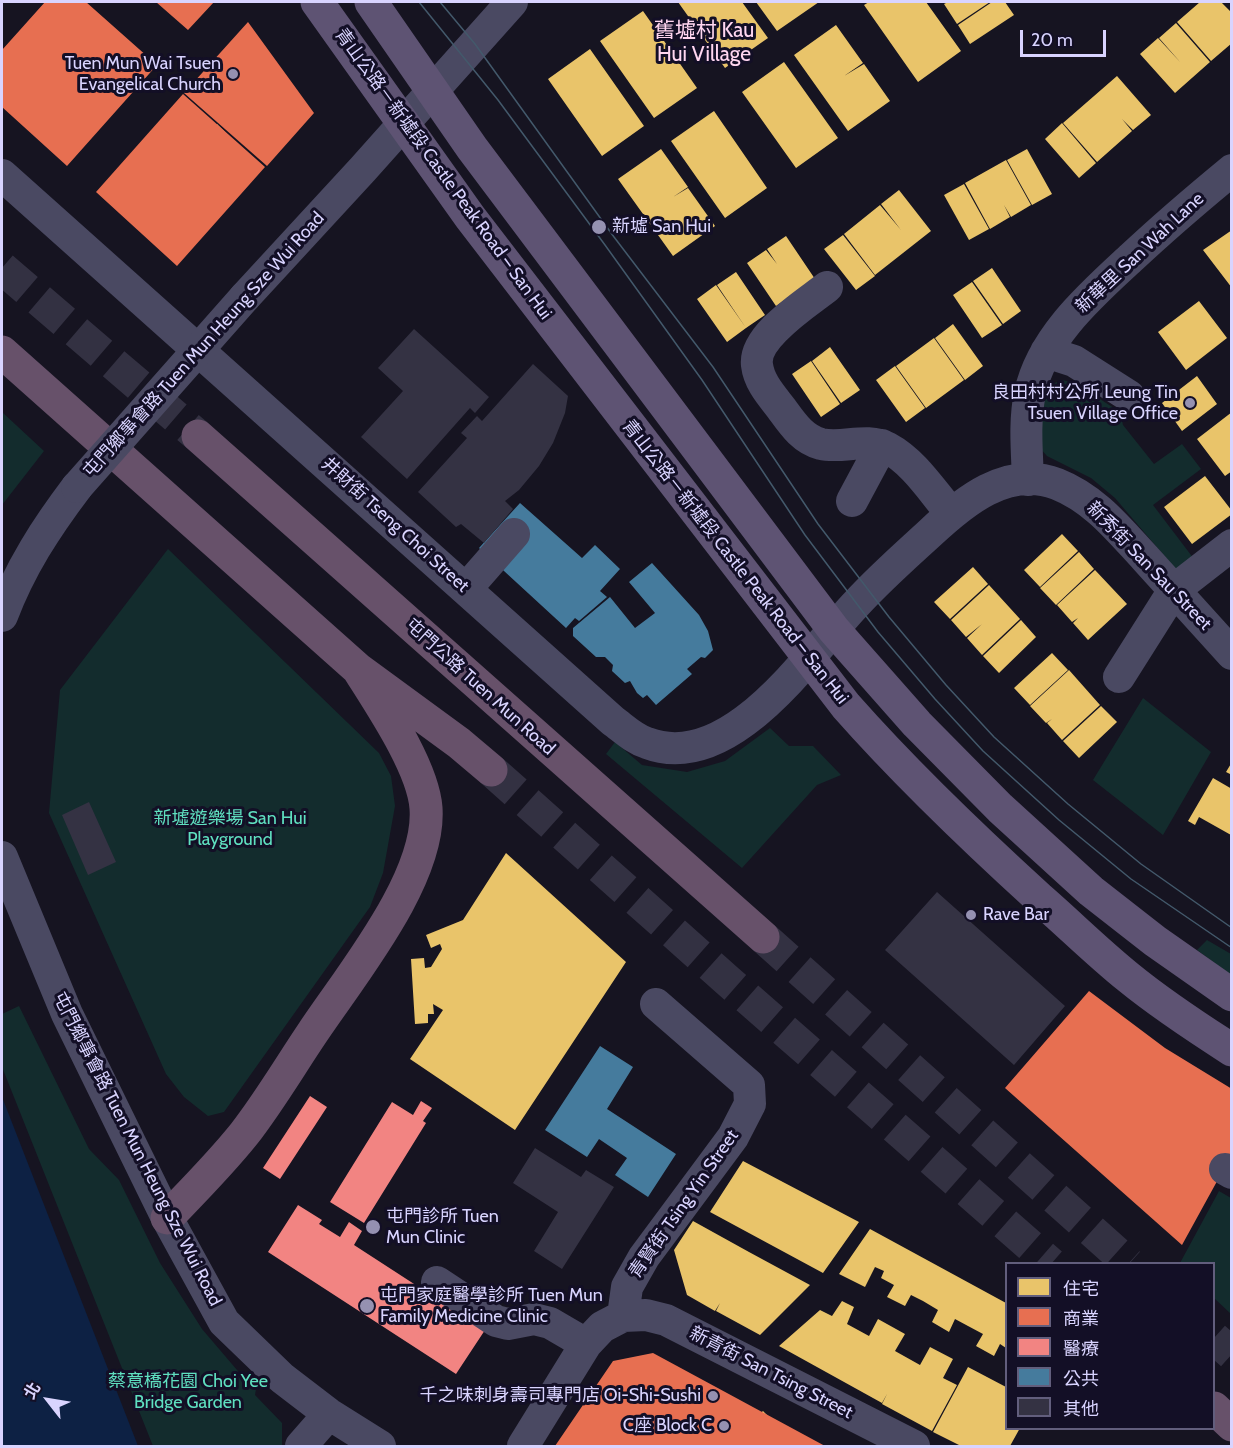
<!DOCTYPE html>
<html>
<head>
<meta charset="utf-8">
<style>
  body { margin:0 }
  #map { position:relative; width:1233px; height:1448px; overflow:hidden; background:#161421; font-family:Cabin,"Noto Sans TC",sans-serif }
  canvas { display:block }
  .frame { position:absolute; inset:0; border:3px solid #d9d4ff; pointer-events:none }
  .legend { position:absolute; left:1005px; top:1262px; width:210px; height:168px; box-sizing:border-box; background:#130f26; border:2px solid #625e7d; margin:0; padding:8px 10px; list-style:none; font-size:18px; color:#d9d4ff }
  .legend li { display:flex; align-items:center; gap:12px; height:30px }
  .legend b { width:30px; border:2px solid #625e7d }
  .north { position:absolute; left:18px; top:1370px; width:60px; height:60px; -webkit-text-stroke:4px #130f26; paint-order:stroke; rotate:301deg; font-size:16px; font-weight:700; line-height:24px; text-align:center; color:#d9d4ff }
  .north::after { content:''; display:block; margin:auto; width:21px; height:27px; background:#d9d4ff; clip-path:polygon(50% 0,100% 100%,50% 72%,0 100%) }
  .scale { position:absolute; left:1020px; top:30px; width:86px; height:27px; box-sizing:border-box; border:3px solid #d9d4ff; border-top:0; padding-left:8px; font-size:18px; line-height:21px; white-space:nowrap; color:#d9d4ff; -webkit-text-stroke:4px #130f26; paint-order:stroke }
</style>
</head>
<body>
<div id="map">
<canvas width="1233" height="1448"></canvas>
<div class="frame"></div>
<ul class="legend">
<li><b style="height:16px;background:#e9c46a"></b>住宅</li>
<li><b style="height:16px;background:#e76f51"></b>商業</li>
<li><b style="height:16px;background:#f28482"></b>醫療</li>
<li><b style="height:16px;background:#457b9d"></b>公共</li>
<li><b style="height:16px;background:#343243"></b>其他</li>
</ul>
<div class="north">北</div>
<div class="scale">20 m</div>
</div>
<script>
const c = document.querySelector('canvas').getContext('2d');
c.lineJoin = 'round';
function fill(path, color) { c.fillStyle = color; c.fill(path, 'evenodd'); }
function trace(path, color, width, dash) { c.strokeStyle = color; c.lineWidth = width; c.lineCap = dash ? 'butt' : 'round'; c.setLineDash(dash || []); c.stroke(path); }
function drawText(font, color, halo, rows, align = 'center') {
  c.font = font + ' Cabin,"Noto Sans TC",sans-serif'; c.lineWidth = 6; c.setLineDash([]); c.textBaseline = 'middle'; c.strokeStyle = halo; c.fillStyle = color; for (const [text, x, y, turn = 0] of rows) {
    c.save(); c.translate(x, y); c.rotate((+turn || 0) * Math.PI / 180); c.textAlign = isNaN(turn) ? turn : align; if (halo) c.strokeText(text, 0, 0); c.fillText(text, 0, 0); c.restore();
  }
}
fill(new Path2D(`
  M1062,380L1075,383L1120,412L1123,425L1154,464L1182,444L1201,469L1153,505L1194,559L1178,572L1115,498L1091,478L1047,456L1038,446C1038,432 1041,393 1053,384C1056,382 1059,382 1062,380Z
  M2,412L44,451L2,505Z
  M168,549L379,753L391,776L395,806L383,873L370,907L224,1112L208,1116L184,1097L166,1074L49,813L60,690Z
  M1143,698L1211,752L1163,835L1093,780Z
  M770,728L789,746H813L841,775L817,785L742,868L606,754L615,742L642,765L687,772L725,761Z
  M1207,940L1231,954V975L1197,950Z
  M19,1006L89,1149L119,1180L160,1263L202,1329L243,1377L256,1389L255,1395L282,1423V1446H153L2,1067V1014Z
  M1219,1191L1231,1198V1314L1214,1298V1264L1180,1263Z`), '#132c2d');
fill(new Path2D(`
  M2,1097L138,1446H2Z`), '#0d2144');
fill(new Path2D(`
  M678,2H742L768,38L725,68Z
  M756,2H819L777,31Z
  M869,2H926L961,51L918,82L864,5Z
  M948,2H990L957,24L944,4Z
  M992,2H1005L1014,15L970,44L958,25Z
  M1200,2H1221L1232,13V43L1211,61L1177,22Z
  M643,11L697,88L654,118L600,41Z
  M1176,23L1210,62L1175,93L1140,54L1158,38L1181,63L1159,38Z
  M836,25L863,63L844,76L864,64L890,101L848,131L794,55Z
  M92,27L107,41L91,59L112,78L95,97L80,83L76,87L91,102L74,120L54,101L38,118L23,104L38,87L18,69L35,51L48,62L52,58L39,46L56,28L75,46Z
  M590,49L644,126L602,156L548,79Z
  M229,57L254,80L270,62L287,78L271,95L294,116L279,132L267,120L250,138L235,125L251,107L246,101L229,120L214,106L231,88L215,73Z
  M784,62L838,138L796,168L742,92Z
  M1117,76L1151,115L1133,130L1122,119L1132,131L1097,162L1063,123Z
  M714,111L767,188L725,218L671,141Z
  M190,123L205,136L217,124L231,138L220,150L240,167L225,183L206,165L201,172L220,189L206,205L187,187L176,200L161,187L172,174L158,161L171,145L181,154L187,148L177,139Z
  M1062,123L1096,163L1079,178L1045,139Z
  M661,149L688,187L673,197L688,188L715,226L673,256L618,179Z
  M1027,149L1052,194L1032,205L1007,160Z
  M1006,160L1031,205L1011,217L1004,205L1010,217L990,229L965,183Z
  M964,184L989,229L969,240L944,195Z
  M899,190L931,231L875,275L844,234L880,205L901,230L881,204Z
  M145,201L158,212L165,203L182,219L176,227L187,238L170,256L129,218Z
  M1232,230V288L1203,250Z
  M843,235L875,276L856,290L824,249Z
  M786,236L815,279L776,306L747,263L766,250L777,264L767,249Z
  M992,268L1021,311L1003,324L973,281Z
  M736,272L765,315L746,328L717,285Z
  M972,282L1002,325L982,338L953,295Z
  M716,285L746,328L727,342L697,299Z
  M1199,301L1227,338L1186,370L1158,332Z
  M953,324L983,366L965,380L935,338Z
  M934,338L964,380L926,408L896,366L915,352L924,363L915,352Z
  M830,347L860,390L841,403L812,361Z
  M811,361L840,404L821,417L792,374Z
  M895,366L925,408L906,422L876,380Z
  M1197,376L1217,404L1182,431L1162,403Z
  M1232,412V471L1225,476L1197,439Z
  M1205,476L1232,511V514L1192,544L1164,507Z
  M1062,534L1078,551L1040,587L1024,570Z
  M1079,552L1094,569L1056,605L1040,588Z
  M973,567L988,584L950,619L934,602Z
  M1095,570L1127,604L1088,640L1073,623L1078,618L1072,622L1057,605Z
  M989,585L1020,619L982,655L967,638L982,624L966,637L951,620Z
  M1021,620L1036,637L999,673L983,656Z
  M1052,653L1068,670L1030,705L1014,688Z
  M1069,670L1100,705L1062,740L1047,723L1052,719L1046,723L1030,706Z
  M1101,706L1117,722L1079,758L1063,741Z
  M1232,762V775L1226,772Z
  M1213,778L1232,789L1231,835L1199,817L1195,825L1188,821Z
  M506,853L626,962L515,1130L410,1059L443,1010L433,1004L434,1014H428V1023L415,1024L411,959L424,958L425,968L431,967L442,949L440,944L431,948L426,935L463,920Z
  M1136,1041L1153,1055L1137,1076L1144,1082L1161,1062L1178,1076L1161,1096L1180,1111L1167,1127L1148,1112L1143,1119L1160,1134L1148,1150L1130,1135L1113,1155L1096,1141L1113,1120L1105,1114L1089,1135L1072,1121L1088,1100L1070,1086L1083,1070L1101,1085L1106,1077L1090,1063L1102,1047L1119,1062Z
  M743,1161L859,1222L823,1273L710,1212Z
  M693,1221L749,1252L810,1285L760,1335L716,1311L720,1303L715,1311L687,1295L674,1250Z
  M870,1229L1006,1303V1348L1000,1344L994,1356L976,1346L983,1334L968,1326L955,1319L949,1332L932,1322L938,1310L923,1301L911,1295L905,1306L887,1297L894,1285L881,1278L884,1271L875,1267L865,1287L839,1274Z
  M842,1301L854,1307L847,1324L869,1336L878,1319L905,1334L895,1351L920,1365L930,1347L953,1359L943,1378L957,1385L932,1431L882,1404L887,1394L882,1403L779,1346L820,1310L832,1316Z
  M968,1367L1006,1387V1428H1020L1010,1446H961L933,1432Z
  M717,1405L742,1430L763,1411L774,1422L754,1442L758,1446H726L728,1445L703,1419Z
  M693,1429L710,1446H681L678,1444Z
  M782,1432L794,1443L791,1446H767Z`), '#e9c46a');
fill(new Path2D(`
  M45,2H86L157,65L67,166L2,107V50Z
  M156,2H214L188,30Z
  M248,22L314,113L267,166L184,93Z
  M183,94L265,167L177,266L96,192Z
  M1089,991L1165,1048L1232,1089V1154L1182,1245L1005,1088Z
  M653,1353L825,1446H555L613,1361Z`), '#e76f51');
fill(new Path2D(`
  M310,1096L327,1107L280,1179L263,1168Z
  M421,1101L432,1108L423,1121L426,1123L364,1223L330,1202L392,1102L413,1115Z
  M298,1205L322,1220L319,1224L340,1237L349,1222L362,1231L354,1245L485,1330L456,1374L268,1252Z`), '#f28482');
fill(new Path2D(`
  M520,503L582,558L595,545L620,569L600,591L607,597L579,621L575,618L566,628L479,548Z
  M652,563L699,615L708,631L713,650L705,658L701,657L687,669L692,674L656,705L647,695L643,698L637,693L630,681L625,683L612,671L613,665L605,657H596L573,636V628L610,597L635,628L655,613L629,582Z
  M600,1046L633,1067L607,1109L676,1154L648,1197L615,1175L627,1158L599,1139L587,1157L545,1130Z`), '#457b9d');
fill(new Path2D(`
  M414,329L489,397L475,413L470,408L407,479L361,437L403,391L378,368Z
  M533,364L568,396L565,413L553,443L539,466L519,490L505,501L513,509L484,543L461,524L456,527L418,492L467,438L461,433L477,416L482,421Z
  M89,802L116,862L88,875L62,815Z
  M937,892L1065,1006L1014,1065L885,950Z
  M535,1148L581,1177L586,1170L614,1187L562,1269L534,1251L558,1212L513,1183Z`), '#343243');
trace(new Path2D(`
  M2,268L198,436
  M491,770L728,981L1051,1264
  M763,937L1129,1264
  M1214,1338L1232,1354`), '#333142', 33, [33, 16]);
trace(new Path2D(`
  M2,175L613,721C624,729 634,739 647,743C731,775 809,653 857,603C880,578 905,556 929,534C963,502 1007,465 1057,484C1095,499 1119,530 1146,559C1175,591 1203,622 1232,654
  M827,287C807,303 753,336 757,365C759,382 771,395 781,408C792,423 802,439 821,444C843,449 866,437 888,448C914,462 932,491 951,513
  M245,297L363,169L512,2
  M1046,352L1074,361L1129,396
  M1028,480C1027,451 1024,422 1030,393C1042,337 1092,294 1132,257C1164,227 1198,198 1232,170
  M852,501L882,445
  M466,589L514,534
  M2,616C20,568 46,528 77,487
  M1119,677L1174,590L1232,545
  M2,857L67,1014L167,1218L224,1322L282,1378L329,1414L380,1446
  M1225,1169L1232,1173
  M437,1282L496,1321L508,1324L534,1319L550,1323L586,1344
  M623,1316L627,1287L644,1257L733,1137L750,1104L749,1085L656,1004
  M301,1446L329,1414
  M523,1446L586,1344L602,1327L623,1316L646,1315L666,1320L914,1446`), '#4a4962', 32);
trace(new Path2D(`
  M317,2L470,217L846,706C906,774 972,837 1039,898C1069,924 1097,952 1128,977C1161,1004 1196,1027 1232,1050
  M371,2L472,148L834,630L917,724L1000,808L1091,891L1155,941L1232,995`), '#5e5373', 33);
trace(new Path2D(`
  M2,352L358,669L459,743L491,770
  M198,436L763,937
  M167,1218C193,1191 220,1164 244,1134C269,1102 290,1066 313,1032C351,975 431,878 426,808C423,767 380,704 358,669
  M1214,1408L1232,1425`), '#67516a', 33);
trace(new Path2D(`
  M419,2L498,100L605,245L702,380L805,535L878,632L935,699L983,751L1059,820L1131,879L1232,948
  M440,2L475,44L614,237L713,367L818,524L889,617L946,685L994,737L1068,804L1141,864L1232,928`), '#43596b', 1.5);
trace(new Path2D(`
  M77,487L245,297`), '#4a4962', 32);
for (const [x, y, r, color] of [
  [233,74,6,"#9591b1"],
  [599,227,8,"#9591b1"],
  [1190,403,6,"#9591b1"],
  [971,915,6,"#9591b1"],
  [373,1227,8,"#9591b1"],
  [367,1306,8,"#9591b1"],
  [713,1396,6,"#9591b1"],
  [724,1426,6,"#9591b1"]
]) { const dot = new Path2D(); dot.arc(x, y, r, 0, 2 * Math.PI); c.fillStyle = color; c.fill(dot); trace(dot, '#130f26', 2); }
drawText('18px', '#d9d4ff', '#130f26', [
  ["Tuen Mun Wai Tsuen",221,64],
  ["Evangelical Church",221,85],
  ["新墟 San Hui",612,227,"left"],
  ["良田村村公所 Leung Tin",1178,393],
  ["Tsuen Village Office",1178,414],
  ["Rave Bar",983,915,"left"],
  ["屯門診所 Tuen",386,1217,"left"],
  ["Mun Clinic",386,1238,"left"],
  ["屯門家庭醫學診所 Tuen Mun",380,1296,"left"],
  ["Family Medicine Clinic",380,1317,"left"],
  ["千之味刺身壽司專門店 Oi-Shi-Sushi",701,1396],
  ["C座 Block C",712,1426]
], 'right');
drawText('18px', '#d9d4ff', '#130f26', [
  ["青山公路－新墟段 Castle Peak Road – San Hui",443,174,54],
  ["新華里 San Wah Lane",1140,253,-43],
  ["屯門鄉事會路 Tuen Mun Heung Sze Wui Road",204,345,-48],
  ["井財街 Tseng Choi Street",395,525,42],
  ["青山公路－新墟段 Castle Peak Road – San Hui",735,562,52],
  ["新秀街 San Sau Street",1149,566,46],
  ["屯門公路 Tuen Mun Road",480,687,42],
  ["屯門鄉事會路 Tuen Mun Heung Sze Wui Road",137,1149,63],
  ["青賢街 Tsing Yin Street",684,1204,-55],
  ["新青街 San Tsing Street",771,1373,27]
]);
drawText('18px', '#5fe0c0', '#130f26', [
  ["新墟遊樂場 San Hui",230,819],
  ["Playground",230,840],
  ["蔡意橋花園 Choi Yee",188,1382],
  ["Bridge Garden",188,1403]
]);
drawText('21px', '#ffd6f0', '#130f26', [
  ["舊墟村 Kau",704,31],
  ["Hui Village",704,55]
]);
</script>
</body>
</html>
